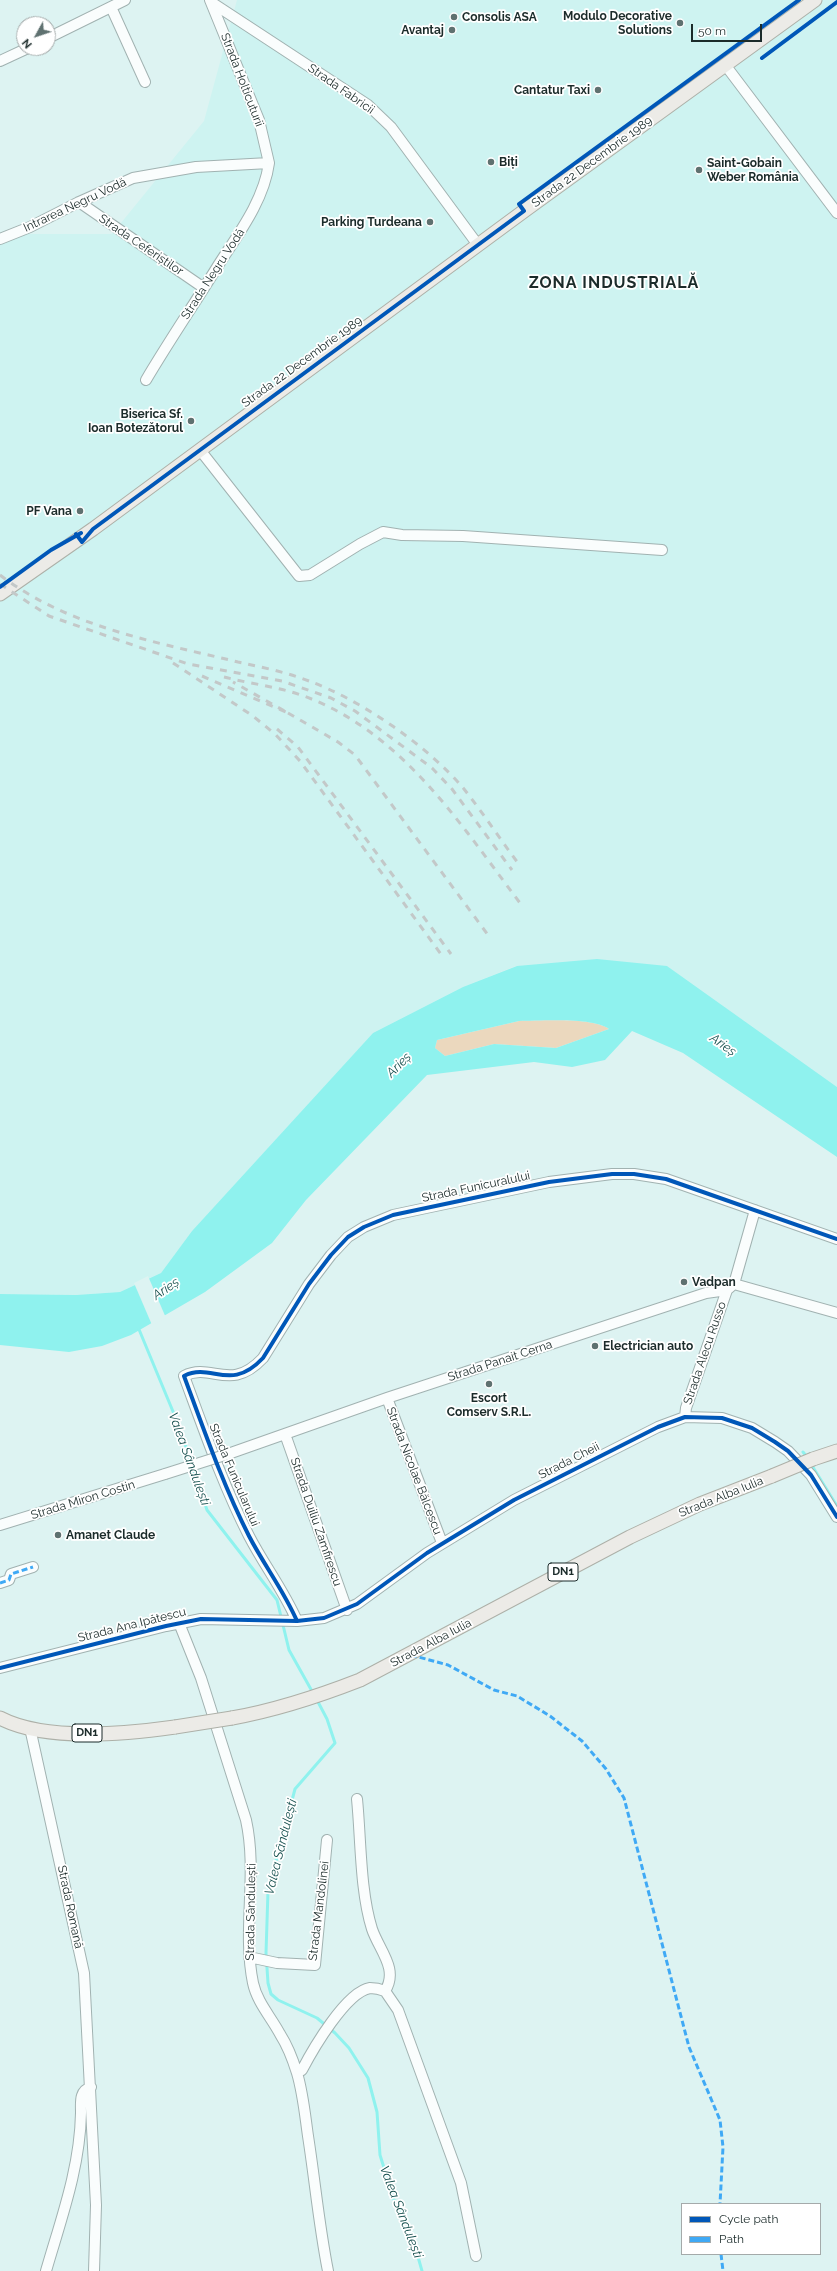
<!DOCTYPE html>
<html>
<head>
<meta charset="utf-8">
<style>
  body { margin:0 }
  #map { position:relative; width:837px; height:2271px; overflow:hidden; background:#ddf3f2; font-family:Raleway,sans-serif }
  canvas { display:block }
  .legend { position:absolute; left:681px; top:2203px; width:140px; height:52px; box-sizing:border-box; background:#fff; border:1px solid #a4aaaa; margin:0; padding:5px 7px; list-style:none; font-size:12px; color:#1b2b2a }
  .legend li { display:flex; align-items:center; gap:8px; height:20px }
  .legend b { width:20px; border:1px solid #a4aaaa }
  .north { position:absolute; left:16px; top:16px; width:40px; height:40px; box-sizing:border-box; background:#fff; border:1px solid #a4aaaa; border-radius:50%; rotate:230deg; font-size:11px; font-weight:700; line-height:16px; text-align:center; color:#1b2b2a }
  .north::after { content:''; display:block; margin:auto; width:14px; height:18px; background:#5f7170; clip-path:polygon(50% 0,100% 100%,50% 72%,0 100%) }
  .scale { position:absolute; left:691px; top:24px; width:71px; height:18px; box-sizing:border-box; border:2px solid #1b2b2a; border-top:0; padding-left:5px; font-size:12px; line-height:14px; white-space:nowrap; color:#1b2b2a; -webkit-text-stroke:3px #fff; paint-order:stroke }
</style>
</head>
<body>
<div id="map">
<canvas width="837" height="2271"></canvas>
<ul class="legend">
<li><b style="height:5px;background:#0057b8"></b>Cycle path</li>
<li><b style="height:5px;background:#3fa9f5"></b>Path</li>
</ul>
<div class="north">N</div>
<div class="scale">50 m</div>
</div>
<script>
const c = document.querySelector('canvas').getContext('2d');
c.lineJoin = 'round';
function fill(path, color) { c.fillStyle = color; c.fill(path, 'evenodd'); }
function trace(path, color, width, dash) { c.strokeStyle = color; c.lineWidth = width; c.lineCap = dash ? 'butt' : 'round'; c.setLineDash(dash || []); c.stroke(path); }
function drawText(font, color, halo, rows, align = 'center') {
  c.font = font + ' Raleway,sans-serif'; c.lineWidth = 3.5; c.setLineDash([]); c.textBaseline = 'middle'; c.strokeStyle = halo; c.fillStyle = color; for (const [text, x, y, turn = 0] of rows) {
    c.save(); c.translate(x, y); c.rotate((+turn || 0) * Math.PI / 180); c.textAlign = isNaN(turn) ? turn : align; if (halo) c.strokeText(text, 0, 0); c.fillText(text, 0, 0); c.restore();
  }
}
fill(new Path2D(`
  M237,0H837V1087L667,966H516L463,987L373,1033L192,1231L161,1273L120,1292L76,1295L0,1294V234H112L204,121Z`), '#cef3f1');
fill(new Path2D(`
  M519,1021C541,1021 592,1017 609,1029L556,1048L494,1044L445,1056L435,1048L437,1040Z`), '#ebd8be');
fill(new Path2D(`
  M597,959L667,966L837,1087V1157L683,1053L632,1031L605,1060L572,1067L534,1062L427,1075L306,1200L272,1243L205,1292L131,1335L102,1346L69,1352L0,1345V1294L76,1295L120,1292L161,1273L192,1231L373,1033L463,987L517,966ZM519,1021C541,1021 592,1017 609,1029L556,1048L494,1044L445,1056L435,1048L437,1040Z`), '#8ff2ee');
fill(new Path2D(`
  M148,1276L166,1318L152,1325L134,1283Z`), '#ddf3f2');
trace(new Path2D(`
  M138,1327L179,1426L207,1510L277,1600L289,1650L313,1693
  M803,1452L807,1457
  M811,1464L837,1506
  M317,1700L327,1719L335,1743L295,1789L268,1891L266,1953L268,1983L271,1994L278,2000L317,2018L335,2033L349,2048L368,2078L377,2112L380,2155L394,2200L411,2232L422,2271`), '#8ff2ee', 3);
const minor = new Path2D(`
  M211,2L368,105L391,127L478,245
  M111,7L145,82
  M48,38L125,0
  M0,61L28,48
  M726,66L837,213
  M79,202L204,288
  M0,239L30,227L79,202L133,178L196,167L269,163
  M146,380C169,341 195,303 219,264C239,233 264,200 269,163L259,120L210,0
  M200,450L299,576L310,575L360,544L383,532L402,535L463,536L662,550
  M734,1284L755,1210
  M387,1398L442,1543
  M685,1417L686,1408L727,1290
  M285,1434L347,1610
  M228,1454L387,1398L706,1293L727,1290L734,1284L837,1313
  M0,1525L165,1474
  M0,1583L9,1580L11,1574L33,1567
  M297,1621C284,1591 264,1565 249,1536C223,1485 204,1430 184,1376C212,1362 230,1393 263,1358L309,1284L331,1255L348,1237L364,1227L393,1215L549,1182L612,1174H634L666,1179L837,1239
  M179,1623L201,1678L246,1820C258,1874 242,1929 253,1983C257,2002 271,2017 280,2034C287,2045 293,2060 297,2073C303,2093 305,2115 308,2136C315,2181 319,2226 328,2271
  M0,1668L166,1626L201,1619L297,1621L324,1618L357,1604L427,1553L514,1500L658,1427L685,1417L722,1418L752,1428L775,1442L788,1451L811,1475L837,1517
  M30,1728L84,1973L96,2205L94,2271
  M249,1957L277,1963L315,1965L327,1840
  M385,1991L398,2010L461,2183L476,2256
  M297,2073L302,2070C313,2049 346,1992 370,1988C375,1988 380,1989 385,1991C399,1969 379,1950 372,1929C360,1891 361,1839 357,1799
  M46,2271C61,2219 80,2168 81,2113C81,2102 79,2091 91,2087`);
const major = new Path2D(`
  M0,594L93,529L524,211L815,0
  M813,1459L837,1451
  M0,1718C46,1742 125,1734 175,1727
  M232,1718C277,1710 319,1696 360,1680L630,1537L700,1504L772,1476`);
trace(minor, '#a1b2b1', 12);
trace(major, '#adb0a8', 15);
trace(minor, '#fafdfd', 10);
trace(major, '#ecebe7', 13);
trace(new Path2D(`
  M0,575C68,627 156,642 238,662C261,667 286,672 309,681C361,700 428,746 464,789C483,813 500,839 518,863
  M0,584L49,616L188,664L282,681L331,698L355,711L432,768L452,789L512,870
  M173,663L253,716L276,735L300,761L443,957
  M202,676L288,713L233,682
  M224,677C247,683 272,686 295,693C400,727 460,824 523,907
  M288,713L338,742L355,755L491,939
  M277,729L298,747L451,954`), '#c3c8c8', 3, [7, 7]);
const minorBridge = new Path2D(`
  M165,1474L228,1454`);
const majorBridge = new Path2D(`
  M772,1476L813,1459
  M175,1727L232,1718`);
trace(minorBridge, '#a1b2b1', 12, []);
trace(majorBridge, '#adb0a8', 15, []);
trace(minorBridge, '#fafdfd', 10);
trace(majorBridge, '#ecebe7', 13);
trace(new Path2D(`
  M0,1583L9,1580L11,1574L33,1567
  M411,1655L448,1665L494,1690L517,1696L550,1716L582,1741L606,1769L624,1798L689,2047L720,2120L723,2147L720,2204
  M721,2254L723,2271`), '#3fa9f5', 3, [6, 3]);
trace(new Path2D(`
  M762,58L837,2
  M76,534L82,542L93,529L524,211L519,204L799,0
  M0,587L51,550L81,533
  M297,1621C284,1591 264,1565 249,1536C223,1485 204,1430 184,1376C212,1362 230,1393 263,1358L309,1284L331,1255L348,1237L364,1227L393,1215L549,1182L612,1174H634L666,1179L837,1239
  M0,1668L166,1626L201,1619L297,1621L324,1618L357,1604L427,1553L514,1500L658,1427L685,1417L722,1418L752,1428L775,1442L788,1451L811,1475L837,1517`), '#0057b8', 4);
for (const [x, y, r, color] of [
  [454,17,4,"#5f7170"],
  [680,23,4,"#5f7170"],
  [452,30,4,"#5f7170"],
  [598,90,4,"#5f7170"],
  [491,162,4,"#5f7170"],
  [699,170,4,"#5f7170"],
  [430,222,4,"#5f7170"],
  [191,421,4,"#5f7170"],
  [80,511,4,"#5f7170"],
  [684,1282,4,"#5f7170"],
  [595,1346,4,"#5f7170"],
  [489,1384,4,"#5f7170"],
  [58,1535,4,"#5f7170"]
]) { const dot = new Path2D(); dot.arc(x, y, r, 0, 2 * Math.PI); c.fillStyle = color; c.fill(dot); trace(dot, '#fff', 1.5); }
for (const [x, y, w] of [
  [563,1572,30],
  [87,1733,30]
]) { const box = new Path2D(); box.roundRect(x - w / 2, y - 9, w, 18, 3); c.fillStyle = '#fff'; c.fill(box); trace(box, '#1b2b2a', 1); }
drawText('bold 11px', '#1b2b2a', null, [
  ["DN1",563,1572],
  ["DN1",87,1733]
]);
drawText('bold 12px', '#1b2b2a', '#fff', [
  ["Modulo Decorative",672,16],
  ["Solutions",672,30],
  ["Consolis ASA",462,17,"left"],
  ["Avantaj",444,30],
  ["Cantatur Taxi",590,90],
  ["Biți",499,162,"left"],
  ["Saint-Gobain",707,163,"left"],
  ["Weber România",707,177,"left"],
  ["Parking Turdeana",422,222],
  ["Biserica Sf.",183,414],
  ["Ioan Botezătorul",183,428],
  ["PF Vana",72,511],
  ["Vadpan",692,1282,"left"],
  ["Electrician auto",603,1346,"left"],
  ["Escort",489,1398,"center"],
  ["Comserv S.R.L.",489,1412,"center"],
  ["Amanet Claude",66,1535,"left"]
], 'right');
drawText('12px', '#1b2b2a', '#fff', [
  ["Strada Holticuturii",242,80,69],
  ["Strada Fabricii",341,89,35],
  ["Strada 22 Decembrie 1989",592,162,-36],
  ["Intrarea Negru Vodă",75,205,-25],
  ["Strada Ceferiștilor",141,245,34],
  ["Strada Negru Vodă",213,274,-57],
  ["Strada 22 Decembrie 1989",302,362,-36],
  ["Strada Funicuralului",476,1187,-12],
  ["Strada Alecu Russo",705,1353,-71],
  ["Strada Panait Cerna",500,1361,-18],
  ["Strada Cheii",569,1461,-27],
  ["Strada Nicolae Bălcescu",414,1471,69],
  ["Strada Funicularului",234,1475,67],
  ["Strada Alba Iulia",721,1497,-22],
  ["Strada Miron Costin",83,1500,-17],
  ["Strada Duiliu Zamfirescu",316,1522,71],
  ["Strada Ana Ipătescu",132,1625,-14],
  ["Strada Alba Iulia",431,1643,-28],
  ["Strada Romană",70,1907,78],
  ["Strada Mandolinei",319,1911,-83],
  ["Strada Sândulești",251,1912,-89]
]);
drawText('italic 13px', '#16504e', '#fff', [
  ["Arieș",723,1045,35],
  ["Arieș",399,1065,-45],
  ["Arieș",166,1289,-34],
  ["Valea Sândulești",189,1459,70],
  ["Valea Sândulești",281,1847,-76],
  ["Valea Sândulești",401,2212,69]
]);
c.letterSpacing = '1px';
drawText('bold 16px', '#1b2b2a', '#fff', [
  ["ZONA INDUSTRIALĂ",614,283]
]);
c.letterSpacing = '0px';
</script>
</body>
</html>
